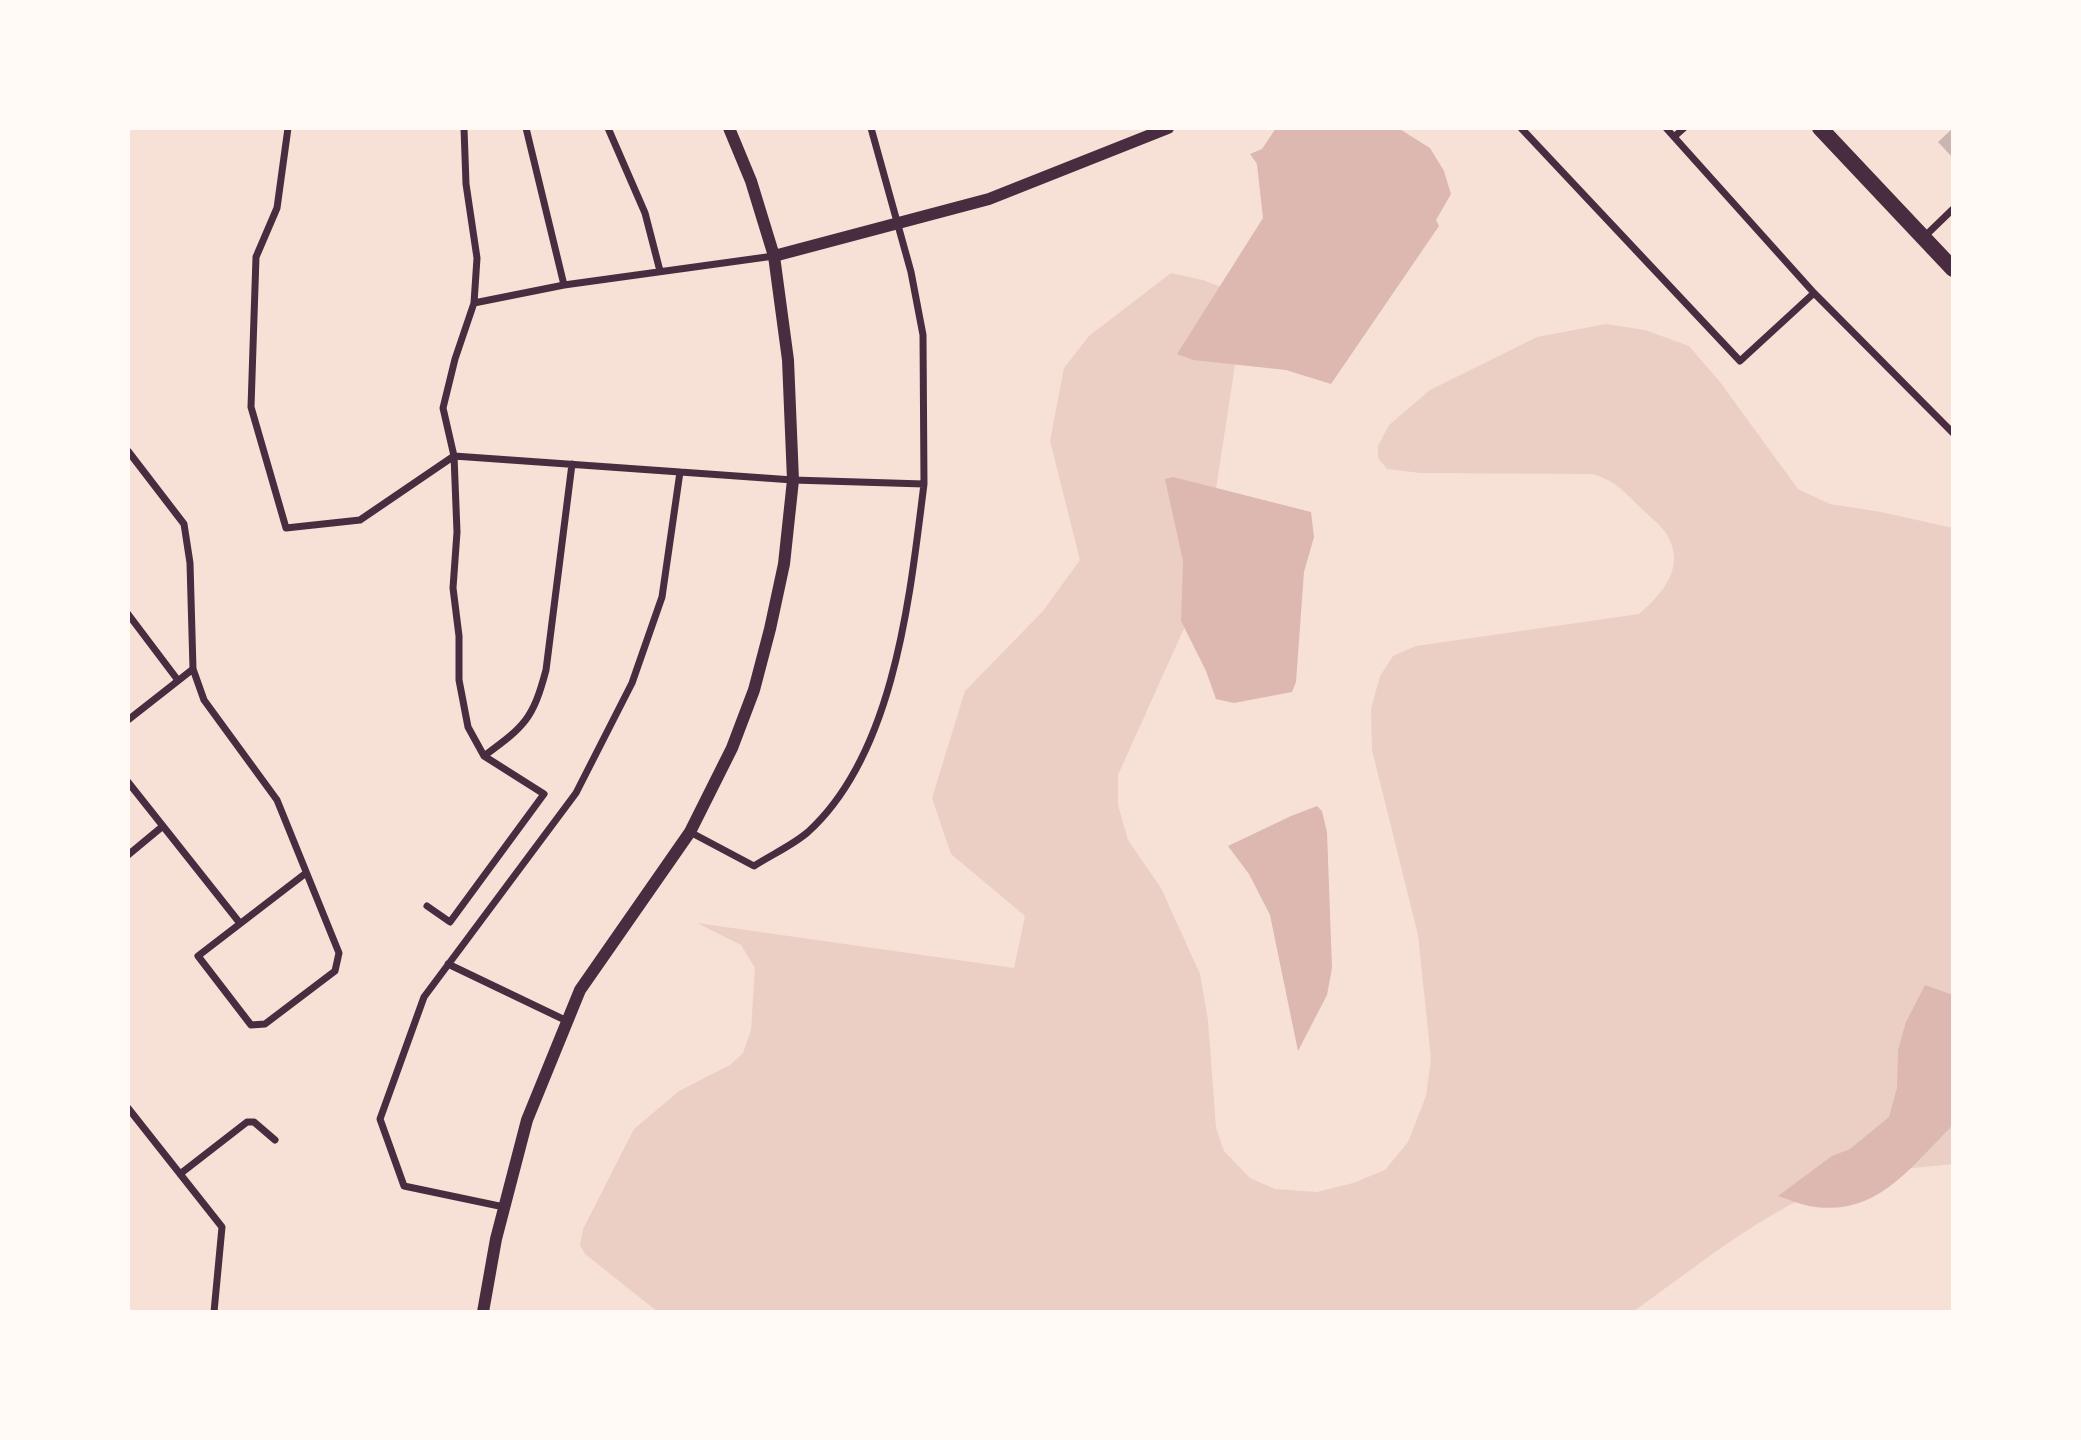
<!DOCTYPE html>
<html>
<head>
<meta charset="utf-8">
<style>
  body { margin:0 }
  #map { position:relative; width:2081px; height:1440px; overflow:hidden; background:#f7e1d7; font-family:Spectral,serif }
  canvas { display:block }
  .frame { position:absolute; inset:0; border:130px solid #fffaf5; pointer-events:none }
</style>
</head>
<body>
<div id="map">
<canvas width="2081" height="1440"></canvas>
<div class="frame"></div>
</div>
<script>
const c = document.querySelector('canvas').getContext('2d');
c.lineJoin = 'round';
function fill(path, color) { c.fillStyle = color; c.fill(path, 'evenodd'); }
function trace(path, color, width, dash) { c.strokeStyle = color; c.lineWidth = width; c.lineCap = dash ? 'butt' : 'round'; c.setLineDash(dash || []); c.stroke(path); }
fill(new Path2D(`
  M1171,273L1203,280L1231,291L1239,339L1202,580L1186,624L1118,775V805L1128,840L1161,888L1200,974L1208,1020L1216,1128L1224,1151L1250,1178L1275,1189L1317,1192L1353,1183L1385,1170L1408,1142L1426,1096L1431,1059L1418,935L1372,750L1371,709L1380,676L1393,656L1416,646L1639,614C1663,593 1686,567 1667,535C1661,525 1649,516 1640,507C1622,490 1616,481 1592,474L1420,473L1387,469L1378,458V446L1389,425L1430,390L1537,337L1606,324L1645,330L1689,346L1720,382L1798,489L1830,504L1881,512L1953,528V1164C1916,1168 1878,1170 1842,1182C1765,1209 1699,1265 1633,1312H658L585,1254L580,1245L583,1229L634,1129L679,1091L730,1065L743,1053L751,1030L755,968L741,945L697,923L1014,968L1025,916L951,854L932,798L965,691L1043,611L1080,560L1050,441L1064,368L1089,336Z`), '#ebcfc5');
fill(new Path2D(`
  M1276,128H1398L1430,148L1444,171L1451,194L1436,220L1439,226L1331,384L1286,370L1193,360L1177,354L1263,218L1257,164L1250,154L1262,149Z
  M1173,477L1311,512L1314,537L1304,572L1296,682L1292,692L1234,703L1216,699L1206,671L1181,621L1183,561L1165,479Z
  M1317,806L1322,811L1327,832L1332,968L1327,995L1298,1051L1270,915L1249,874L1228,846L1291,816Z
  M1925,985L1953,995V1121L1950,1128C1908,1170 1875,1218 1809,1206C1799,1204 1788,1199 1778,1196L1832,1156L1850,1149L1889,1117L1897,1088L1898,1050L1906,1022Z`), '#dcb8b0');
fill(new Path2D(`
  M1953,128V158L1938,142Z`), '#ccb4b1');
trace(new Path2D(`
  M288,128L277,208L256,257L251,407L286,528L360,520L454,456L793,480L924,484L923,335L911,272L871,128
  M526,128L564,285
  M608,128L645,213L660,271
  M1521,128L1740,361L1814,293
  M1666,128L1814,293L1953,433
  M1675,136L1684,128
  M1923,238L1953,209
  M474,303L564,285L774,256
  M128,451L184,524L190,563L193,669L204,700L277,800L339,953L335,971L265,1024L251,1025L198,956L306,873
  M128,614L177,679
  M128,720L193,669
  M484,756C525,726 533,719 546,670L572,464
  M128,782L239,922
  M690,832L754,866C771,855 793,845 808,832C895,753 910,595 924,484
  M128,855L163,826
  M427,906L450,922L544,794L484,756L468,727L459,680V636L453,588L457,532L454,456L443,408L455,359L474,303L477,258L466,184L464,128
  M448,964L567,1021
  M128,1108L222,1227L214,1312
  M180,1174L247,1122H254L275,1140
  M504,1207L404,1186L380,1119L424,997L576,793L632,683L662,597L680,472`), '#4a2c40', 7);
trace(new Path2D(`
  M774,256L989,199L1168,128
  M483,1312L496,1239L527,1120L580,990L690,832L732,748L754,690L770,629L784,564L793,480L788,360L774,256L751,181L729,128`), '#4a2c40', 12);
trace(new Path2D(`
  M1820,128L1953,269`), '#4a2c40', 16);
</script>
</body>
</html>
